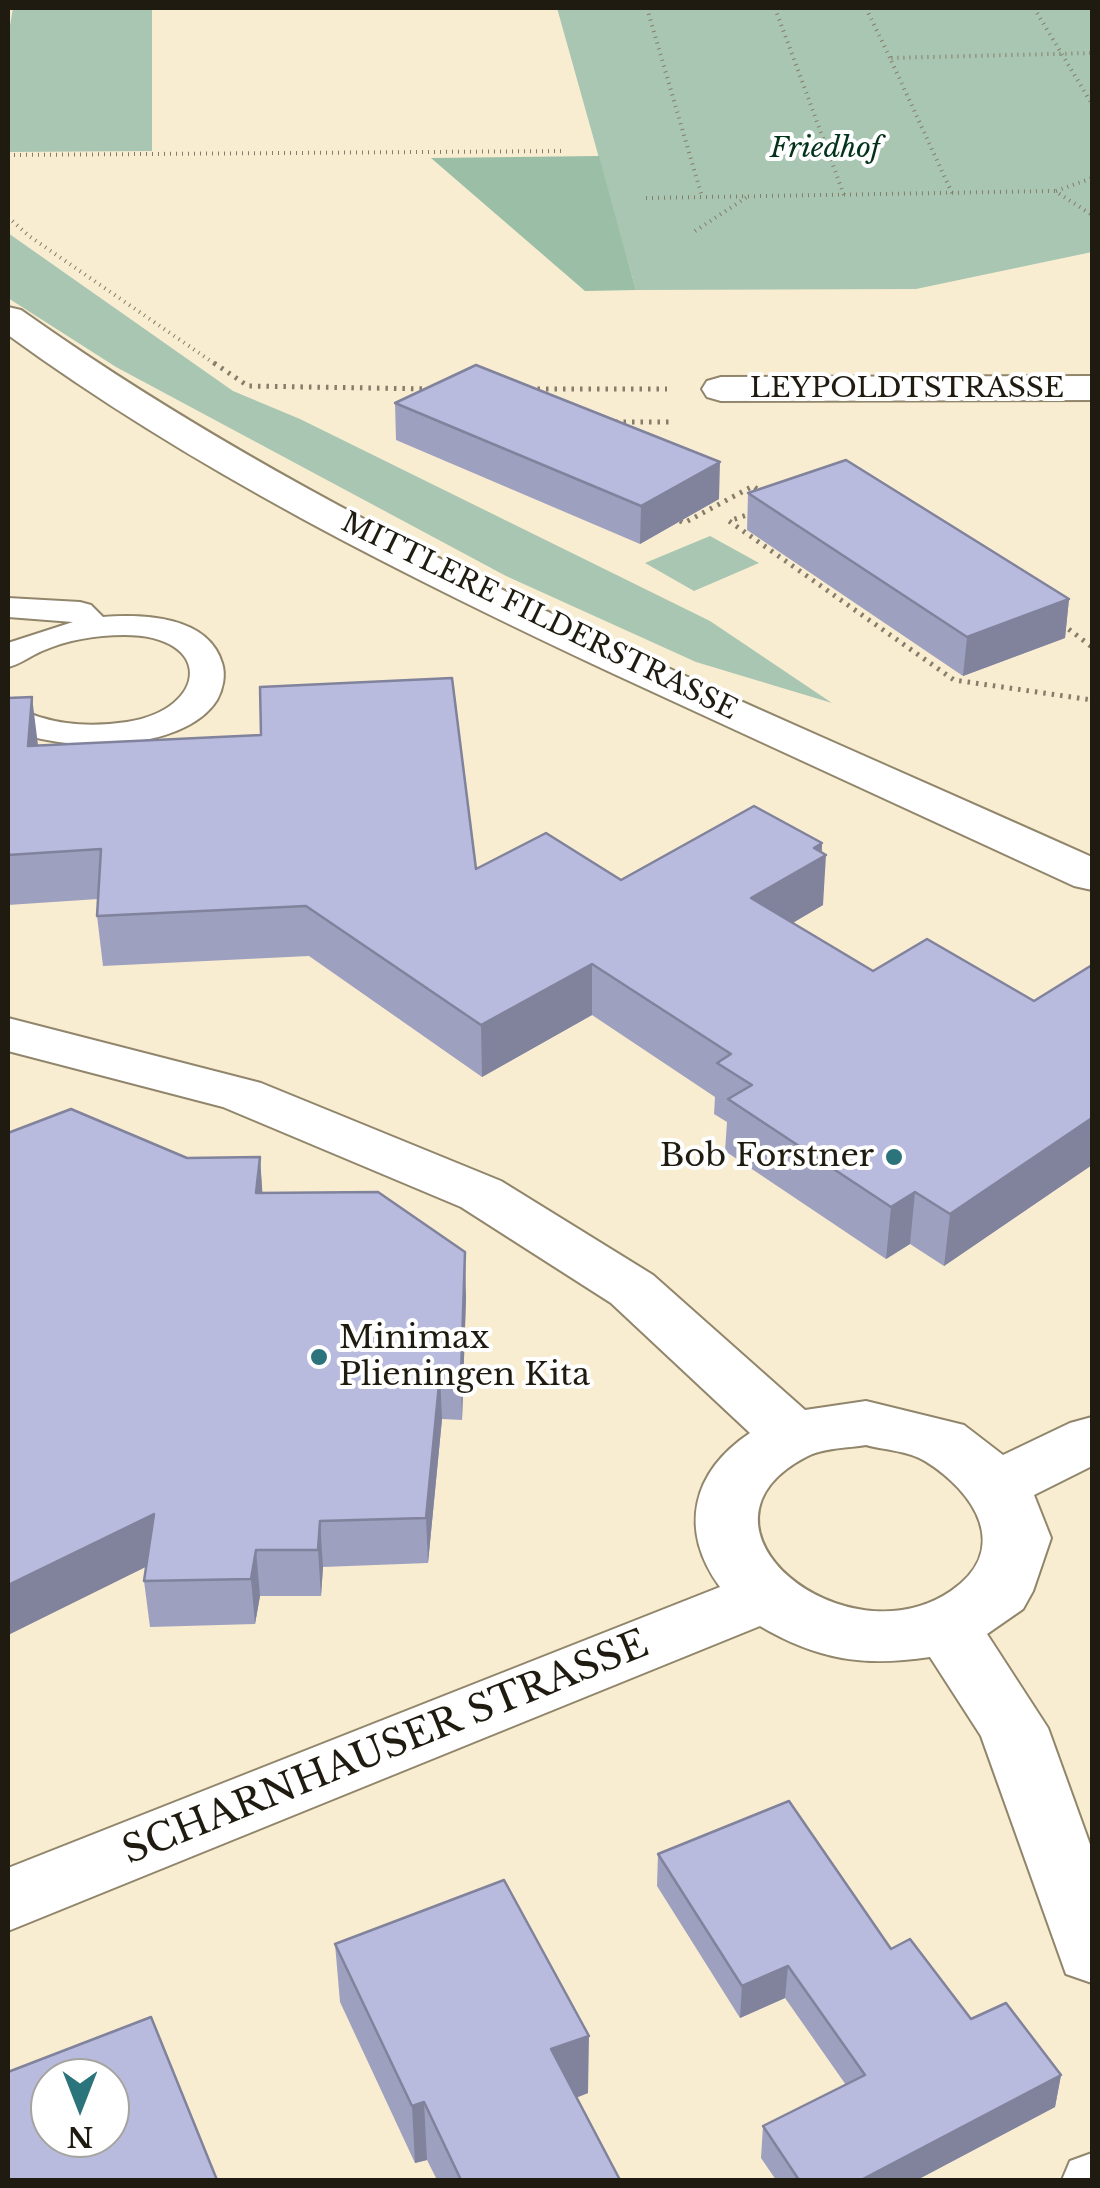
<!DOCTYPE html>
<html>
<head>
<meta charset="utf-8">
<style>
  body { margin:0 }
  #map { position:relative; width:1100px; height:2188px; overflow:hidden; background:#f9edd1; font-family:"Libre Baskerville",serif }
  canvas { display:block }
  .frame { position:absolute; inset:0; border:10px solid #1f1b10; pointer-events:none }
  .north { position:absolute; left:30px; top:2058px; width:100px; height:100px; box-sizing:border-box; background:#fff; border:2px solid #a5a49f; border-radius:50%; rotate:180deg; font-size:28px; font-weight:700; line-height:40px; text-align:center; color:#1f1b10 }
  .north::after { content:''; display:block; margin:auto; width:35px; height:45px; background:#2b747b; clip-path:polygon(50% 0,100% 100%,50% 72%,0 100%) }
</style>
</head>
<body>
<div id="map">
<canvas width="1100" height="2188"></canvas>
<div class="frame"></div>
<div class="north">N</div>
</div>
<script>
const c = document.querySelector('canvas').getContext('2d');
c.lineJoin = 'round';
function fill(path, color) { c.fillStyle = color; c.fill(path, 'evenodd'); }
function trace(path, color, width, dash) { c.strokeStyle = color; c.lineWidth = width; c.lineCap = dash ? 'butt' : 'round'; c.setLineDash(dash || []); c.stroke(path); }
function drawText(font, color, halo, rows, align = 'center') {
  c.font = font + ' "Libre Baskerville",serif'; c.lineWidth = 8; c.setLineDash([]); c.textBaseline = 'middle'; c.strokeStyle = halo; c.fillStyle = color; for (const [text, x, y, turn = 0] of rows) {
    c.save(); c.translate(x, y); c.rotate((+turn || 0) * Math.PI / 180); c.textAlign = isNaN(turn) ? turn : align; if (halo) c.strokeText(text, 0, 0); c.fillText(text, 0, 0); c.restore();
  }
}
fill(new Path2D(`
  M13,8H152V151L8,152V37Z
  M557,8H1092V252L916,289L636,290Z
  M8,233L233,391L300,419L710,621L832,703L696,662L506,576L116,367L8,298Z
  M710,536L759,563L694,591L645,563Z`), '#a8c6b2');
fill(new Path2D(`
  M599,156L636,290L585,291L431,158Z`), '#9abea6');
const service = new Path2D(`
  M8,598L80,602L91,605L103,617C144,614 208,616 222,663C226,675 223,689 217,700C183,754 58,753 8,728V705C20,708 31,715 43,718C69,726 100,726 127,722C209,709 214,635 124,635C96,635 67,640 42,651C30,656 21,664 8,667V643L73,622L8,617Z
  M1092,2153V2180H1062L1070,2161Z`);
const minor = new Path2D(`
  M1092,376V400L721,401L707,397L702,389L707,381L721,377Z
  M8,1018L261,1083L501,1181L653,1275L805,1410L866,1401L964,1425L1003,1455L1070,1423L1092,1417V1466L1034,1495L1051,1538L1033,1591L1023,1609L987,1634L1048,1728L1092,1850V1983L1066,1974L981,1736L930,1657C864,1667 818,1660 760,1626L8,1931V1868L720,1587C678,1529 692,1472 750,1433L611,1303L461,1207L223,1107L8,1051ZM866,1445C884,1450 909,1451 925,1461C975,1492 1012,1549 951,1591C845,1663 674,1526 806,1457C822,1448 848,1448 866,1445Z`);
const secondary = new Path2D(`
  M8,307L21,310C349,543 728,693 1092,857V890L1074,886C921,815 767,745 614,674C403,575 196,472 8,335Z`);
trace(service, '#91866c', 4);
trace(minor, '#91866c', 4);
trace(secondary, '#91866c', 4);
trace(new Path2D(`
  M647,8L702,197
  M775,8L844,195
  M866,8L890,58
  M1034,8L1092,104
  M8,155L566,151
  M1056,191L1092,178
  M952,193L890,58L1092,53
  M646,198L1055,191L1092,215
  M8,217L29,236L218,366
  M695,231L747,197`), '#857d6a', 4, [1, 5]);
trace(new Path2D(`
  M214,363L248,386L432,389
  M529,389H667
  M615,422H672
  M753,513L729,521L954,680L1092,700
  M680,521L684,523L753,486L765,495
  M1062,624L1092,647`), '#857d6a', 5, [2.5, 6]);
fill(service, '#fff');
fill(minor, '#fff');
fill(secondary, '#fff');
fill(new Path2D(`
  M395,403L719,499L640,544L396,440Z
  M748,493L1069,599L1065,638L963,676L747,530Z
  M8,698L38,745L476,869L621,880L822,843L823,905L792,923L873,971L1034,1001L1092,965V1165L944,1266L910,1244L886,1259L725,1151L727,1122L714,1114L715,1097L592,1015L482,1077L309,956L103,966L97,916L98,899L8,905Z
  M260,1157L262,1193L466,1297L462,1420L442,1419L428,1563L323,1567L321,1596H260L255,1624L150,1627L144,1581L146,1566L8,1635L187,1158Z
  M658,1854L891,1949L971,2019L1061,2075L1055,2107L917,2180H776L761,2158L763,2126L846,2085L785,1998L740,2018L657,1886Z
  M335,1944L588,2093L576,2098L620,2180H437L427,2160L415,2163L340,2002Z`), '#9ea0bf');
fill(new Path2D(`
  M720,462L719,499L640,544L641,506Z
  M1069,599L1065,638L963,676L967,637Z
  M32,697L38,745L28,746Z
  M822,843L821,858L826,855L823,905L749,949L751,898L814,848Z
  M592,964V1015L482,1077L481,1025Z
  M1092,1118V1165L944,1266L950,1214Z
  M260,1157L263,1201L256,1193Z
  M915,1192L910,1244L886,1259L891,1207Z
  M465,1252L466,1297L462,1420L461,1374Z
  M440,1374L442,1419L428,1563L426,1518Z
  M154,1514L160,1560L8,1635V1585Z
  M320,1521L323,1567L321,1596L318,1550Z
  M256,1550L260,1596L255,1624L251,1579Z
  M788,1966L785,1998L740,2018L742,1986Z
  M589,2036L588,2093L551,2107V2049Z
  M1061,2075L1055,2107L917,2180H861Z
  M424,2102L427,2160L415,2163L412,2106Z`), '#81829b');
const building = new Path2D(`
  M476,365L720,462L641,506L395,403Z
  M846,460L1069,599L967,637L748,493Z
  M452,678L476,869L546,833L621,880L754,806L822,843L814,848L826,855L751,898L873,971L927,939L1034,1001L1092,965V1118L950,1214L915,1192L891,1207L728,1099L752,1085L717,1063L731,1054L592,964L481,1025L306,906L97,916L101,849L8,855V698L32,697L28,746L261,735L260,687Z
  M71,1109L187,1158L260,1157L256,1193L378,1192L465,1252L461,1374H440L426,1518L320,1521L318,1550H256L251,1579L144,1581L154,1514L8,1585V1133Z
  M789,1801L891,1949L910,1939L971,2019L1006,2003L1061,2075L861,2180H799L763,2126L865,2075L788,1966L742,1986L658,1854Z
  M504,1880L589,2036L551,2049L620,2180H461L424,2102L412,2106L335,1944Z
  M151,2017L217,2180H8V2072ZM50,2078H110V2138H50Z`);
fill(building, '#b8bade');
trace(building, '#81829b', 2.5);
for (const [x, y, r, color] of [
  [894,1157,10,"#2b747b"],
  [319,1357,10,"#2b747b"]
]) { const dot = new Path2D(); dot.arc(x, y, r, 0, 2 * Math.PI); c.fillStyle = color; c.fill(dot); trace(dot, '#fff', 4); }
drawText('italic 28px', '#04331b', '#fff', [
  ["Friedhof",825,149]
]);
drawText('28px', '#1f1b10', '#fff', [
  ["LEYPOLDTSTRASSE",907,389],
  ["MITTLERE FILDERSTRASSE",539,617,26]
]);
drawText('32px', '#1f1b10', '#fff', [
  ["Bob Forstner",874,1157],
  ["Minimax",339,1339,"left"],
  ["Plieningen Kita",339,1376,"left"]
], 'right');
drawText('38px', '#1f1b10', '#fff', [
  ["SCHARNHAUSER STRASSE",386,1749,-22]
]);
</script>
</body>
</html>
